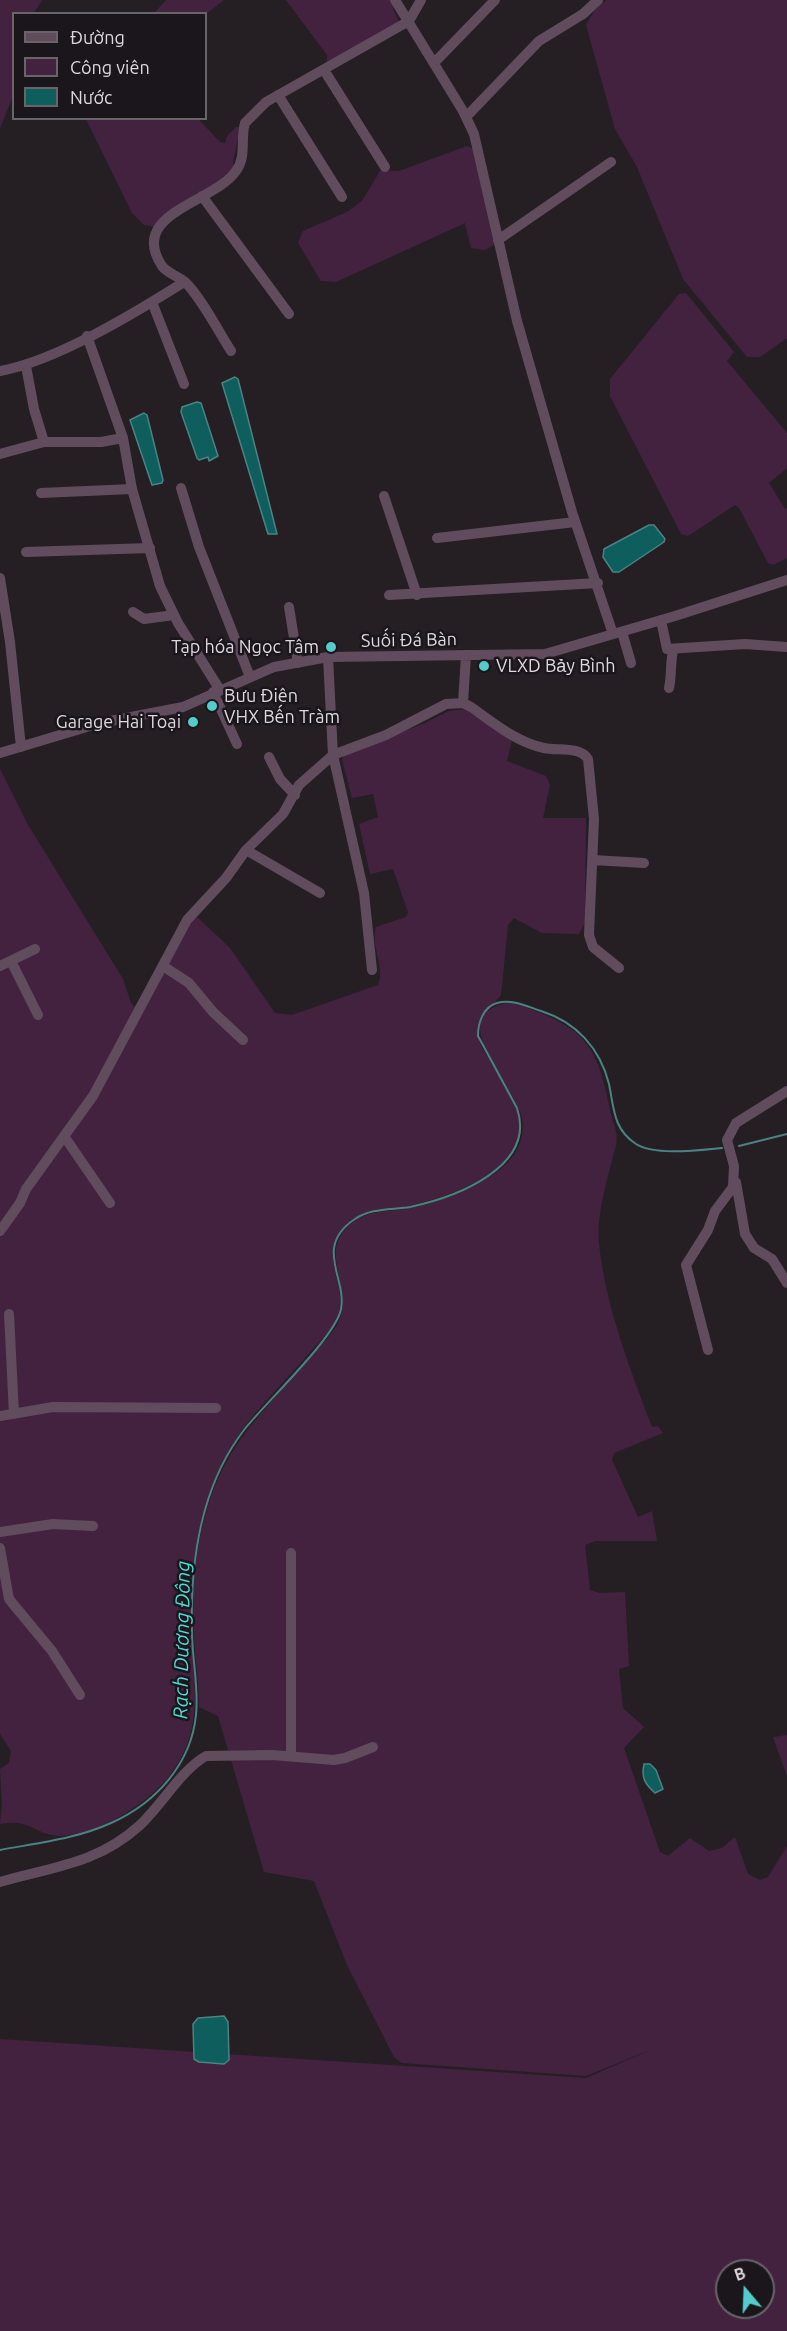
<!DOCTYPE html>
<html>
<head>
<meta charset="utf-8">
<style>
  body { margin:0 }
  #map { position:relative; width:787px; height:2331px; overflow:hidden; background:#251f24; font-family:Ubuntu,sans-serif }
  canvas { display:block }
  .legend { position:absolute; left:12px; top:12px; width:195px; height:108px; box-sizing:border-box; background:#1b161b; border:2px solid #686468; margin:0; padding:8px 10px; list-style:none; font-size:18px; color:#dcd8db }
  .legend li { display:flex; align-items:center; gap:12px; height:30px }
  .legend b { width:30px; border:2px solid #686468 }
  .north { position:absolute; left:715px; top:2259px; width:60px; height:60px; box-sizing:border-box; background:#1b161b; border:2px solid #686468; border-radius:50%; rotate:341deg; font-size:16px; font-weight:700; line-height:24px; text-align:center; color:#dcd8db }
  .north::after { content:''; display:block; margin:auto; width:21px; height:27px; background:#53cdcb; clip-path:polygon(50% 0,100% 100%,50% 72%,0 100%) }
</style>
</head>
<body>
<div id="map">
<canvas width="787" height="2331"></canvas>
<ul class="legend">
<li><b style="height:8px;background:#614c5e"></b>Đường</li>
<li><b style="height:16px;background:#432240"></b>Công viên</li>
<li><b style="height:16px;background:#0d5e5d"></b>Nước</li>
</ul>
<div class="north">B</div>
</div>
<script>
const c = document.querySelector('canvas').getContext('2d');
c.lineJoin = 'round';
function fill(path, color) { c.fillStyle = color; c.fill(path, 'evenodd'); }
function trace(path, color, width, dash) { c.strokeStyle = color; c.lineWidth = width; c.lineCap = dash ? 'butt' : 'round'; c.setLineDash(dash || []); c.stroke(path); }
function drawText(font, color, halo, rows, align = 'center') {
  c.font = font + ' Ubuntu,sans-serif'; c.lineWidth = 5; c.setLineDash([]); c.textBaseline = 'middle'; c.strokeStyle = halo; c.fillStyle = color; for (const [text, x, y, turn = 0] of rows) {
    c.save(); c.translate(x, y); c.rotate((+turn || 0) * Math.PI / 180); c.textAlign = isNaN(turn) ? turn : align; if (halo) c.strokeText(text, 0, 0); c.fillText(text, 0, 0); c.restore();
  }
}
fill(new Path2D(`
  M0,0H42L34,13L14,14L13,96L0,128Z
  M166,0H224L206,14L154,13Z
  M286,0H393V9L399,22L327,63V55Z
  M606,0H787V338L760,357H747L683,279L637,167L615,129L586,25L596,8Z
  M86,119H198L220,142L225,143L227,136L236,127H239C239,143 232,155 233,172L155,227L144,225L132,213Z
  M467,146L475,150L495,244L485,250L471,248L465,223L336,282L321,281L298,243L303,231L347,212L362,201L380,171H399Z
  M686,293L734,352L727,361L787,433V468L769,483L785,509L787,508V558L773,565L768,563L739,508L735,505L688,536L681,534L610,396V379L679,294Z
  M466,709L512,740L507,761L546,776L550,785L543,818H586L585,922L579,934L542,933L514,918L508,925L501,995C487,1013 472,1021 481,1046C492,1066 517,1098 520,1119C528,1169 451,1196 413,1205C389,1211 364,1207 346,1226C316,1257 349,1284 338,1315C333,1329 321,1340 311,1351C289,1377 263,1402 242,1430C209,1477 195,1530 192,1586C187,1663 219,1736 152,1794C133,1810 113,1822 90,1830C80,1833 62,1838 52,1835C28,1829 28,1819 0,1824L2,1803L0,1769L9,1763L11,1751L0,1734V769L28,825L123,979L131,1003L142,1014L193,918H198L230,948L275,1013L292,1015L378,985C386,967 370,946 376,927L406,917L408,912L393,869L370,874L359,824L378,817L373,794L352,798L342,760L344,754L423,724L449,711Z
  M511,1002C579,1026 597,1037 610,1110C612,1122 619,1132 616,1145C609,1174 596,1213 599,1243C605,1305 630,1369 652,1427L658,1426L663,1433L614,1453L612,1460L638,1517L652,1511L657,1541H595L585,1545L590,1590L600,1593L625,1592L629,1666L619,1669L623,1708L644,1727L624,1748L660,1852L668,1856L690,1838L709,1851L722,1848L735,1837L748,1874L760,1880L768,1877L787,1846V2331H0V2039L586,2078L655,2048L586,2076L402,2063L394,2057L347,1965L314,1881L264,1872L218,1716L199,1707C199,1683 195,1659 194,1634C190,1565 202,1488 246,1432C267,1405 291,1379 314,1353C322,1343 334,1333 339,1321C355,1287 313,1249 356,1220C370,1210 392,1212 409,1208C438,1203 490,1183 510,1160C520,1149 525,1132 522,1118C515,1083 439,1015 511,1002ZM727,2271H763V2307H727Z
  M787,1735V1776L773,1737Z`), '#432240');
const water = new Path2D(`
  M235,377L238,379L277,534H268L222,383Z
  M197,402L201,403L218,456L209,461L208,457L199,460L197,458L181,412L182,407Z
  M144,413L147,415L163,480L162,483L152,485L130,420Z
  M649,525H654L665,539L664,542L619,572H613L603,557L604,549Z
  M644,1764H650L656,1770L663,1789L655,1793C645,1784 641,1778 644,1764Z
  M224,2016L228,2022L229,2060L224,2064L199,2062L194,2059L193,2024L198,2018Z`);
fill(water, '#0d5e5d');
trace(water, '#4b8383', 1.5);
trace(new Path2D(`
  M739,1146L787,1134
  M0,1850C37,1843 76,1839 111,1823C156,1803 191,1764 196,1715C199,1687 192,1659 192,1632C190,1562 201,1486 244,1430C265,1403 336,1337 341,1309C347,1278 313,1247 355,1219C371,1208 392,1210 410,1207C456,1197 537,1167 517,1108L478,1036C478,1023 483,1007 497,1003C513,999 526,1006 541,1011C576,1022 600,1048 609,1084C614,1108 613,1129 636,1144C655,1156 700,1150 722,1148`), '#4b8383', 2);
trace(new Path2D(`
  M395,0L463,111L474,134L517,321L572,512L613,634
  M434,63L495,0
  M324,70L385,167
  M278,95L342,197
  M466,117L539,41L583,14L598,0
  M202,196L289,314
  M498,240L611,162
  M152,302L184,384
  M87,336L123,438L132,489L160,586L178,623L220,690
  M231,351C219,332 200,296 185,282C178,276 167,273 162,266C127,213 214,203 236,171C247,156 240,139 245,123L266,102L409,21L421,0
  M26,366L34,409L44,442
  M0,371C56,361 135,313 184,282
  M0,454L44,442H101L123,438
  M181,488L199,547L250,677
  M41,493L132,489
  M384,496L417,595
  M437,538L575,522
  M26,552L150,548
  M0,578L10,642L21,747
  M389,595L598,583
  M289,607L298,663
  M133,612L144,619L174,615
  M661,620L667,649L745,644L787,647
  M622,632L631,663
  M328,657L333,755L364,893L372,970
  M669,688C672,674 670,664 673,651
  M213,692L237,744
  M463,703L466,655
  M0,753L100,723L183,707L274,667L328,657L545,654L675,616L787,580
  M269,757L280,779L295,795
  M246,850L320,893
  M593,860L644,863
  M11,961L38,1015
  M0,966L35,949
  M163,966L189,983L213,1012L243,1040
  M64,1136L110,1203
  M736,1182L745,1234L754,1248L772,1259L787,1283
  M0,1231L20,1203L26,1189L93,1096L187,920L226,878L246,850L283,814L299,785L333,755L386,735L446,704L463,703L471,707C494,723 516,742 544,748C558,751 580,746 588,759L594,819L589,935L593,947L619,968
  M9,1314L14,1414
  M708,1350L686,1265L708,1230L715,1211L733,1187L734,1166L727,1140L736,1123L787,1091
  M0,1416L53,1407L216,1408
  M0,1532L53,1524L93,1526
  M0,1548L9,1599L52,1651L80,1695
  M291,1553V1756
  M0,1882C52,1867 97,1864 139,1826C161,1806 181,1770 206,1756L272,1755L334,1760L345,1758L373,1747`), '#614c5e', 10);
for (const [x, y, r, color] of [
  [331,647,6,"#53cdcb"],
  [484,666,6,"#53cdcb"],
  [212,706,6,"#53cdcb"],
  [193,722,6,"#53cdcb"]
]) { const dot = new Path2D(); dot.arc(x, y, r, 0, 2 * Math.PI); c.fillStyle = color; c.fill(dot); trace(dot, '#1b161b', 2); }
drawText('18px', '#dcd8db', '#1b161b', [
  ["Suối Đá Bàn",409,640,-1]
]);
drawText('18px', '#dcd8db', '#1b161b', [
  ["Tạp hóa Ngọc Tâm",319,647],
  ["VLXD Bảy Bình",496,666,"left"],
  ["Bưu Điện",224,696,"left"],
  ["VHX Bến Tràm",224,717,"left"],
  ["Garage Hai Toại",181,722]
], 'right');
drawText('italic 20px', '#4ddbd8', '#1b161b', [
  ["Rạch Dương Đông",182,1640,-89]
]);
</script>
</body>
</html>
